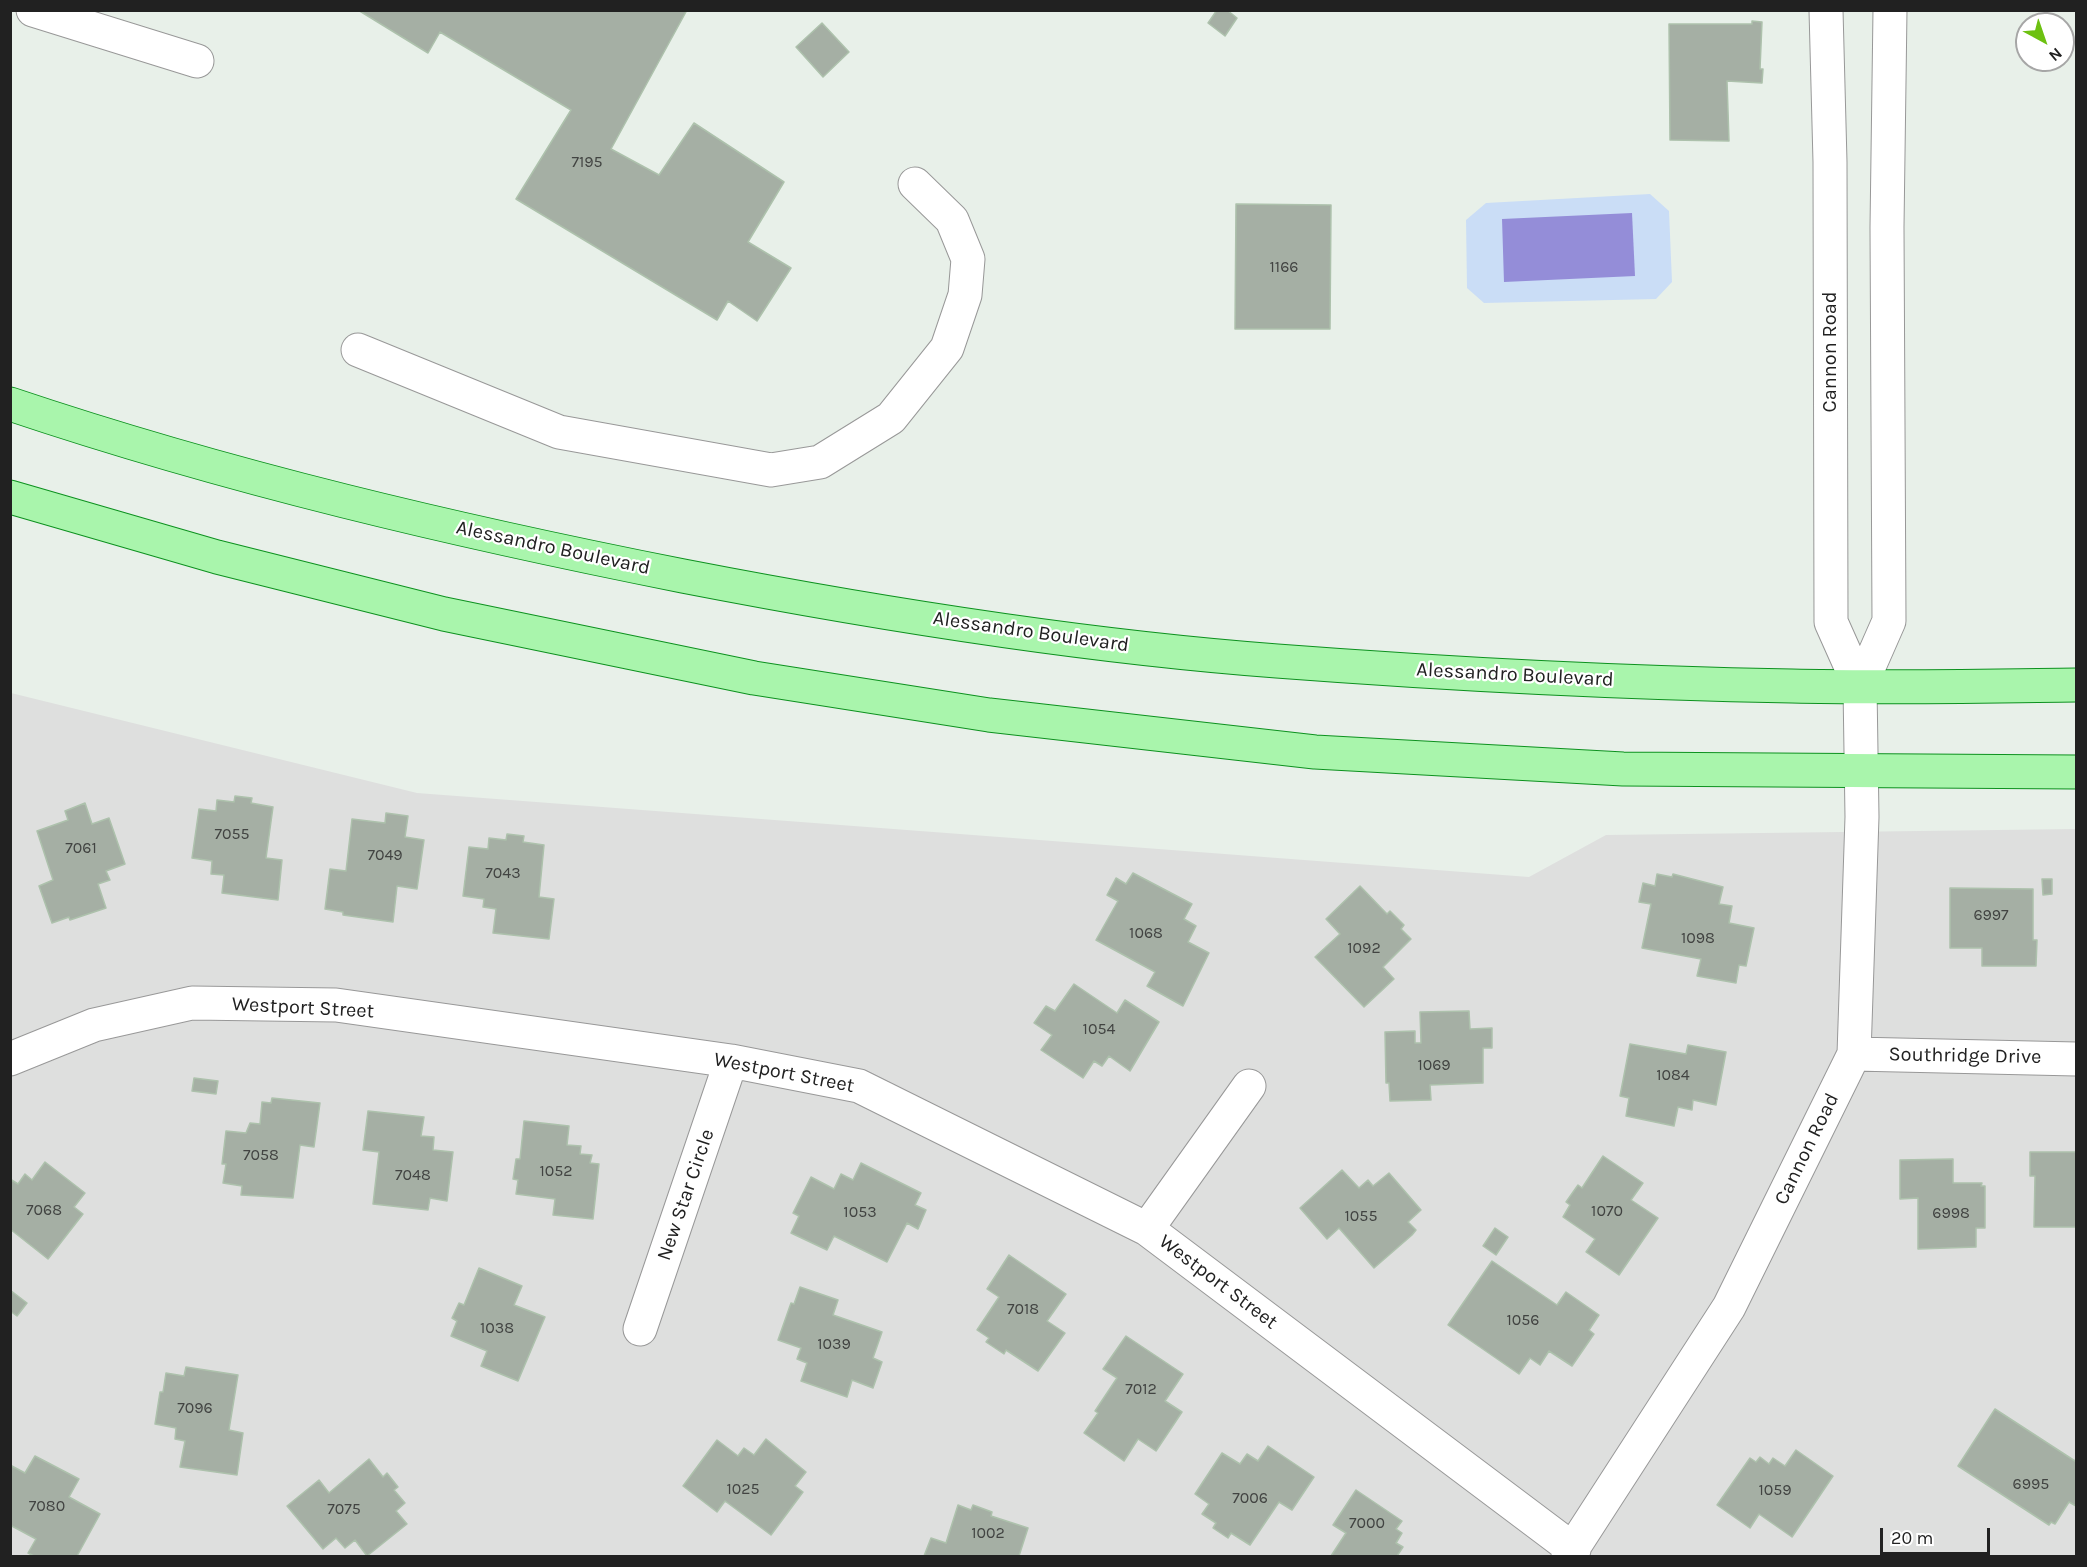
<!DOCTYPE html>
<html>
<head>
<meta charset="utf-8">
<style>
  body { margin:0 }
  #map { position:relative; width:2087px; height:1567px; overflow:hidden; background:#e8f0e9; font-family:Karla,sans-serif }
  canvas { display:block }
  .frame { position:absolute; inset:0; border:12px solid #212121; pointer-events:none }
  .north { position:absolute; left:2015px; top:12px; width:60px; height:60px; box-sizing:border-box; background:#fff; border:2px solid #a6a6a6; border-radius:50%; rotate:140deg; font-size:16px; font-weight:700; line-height:24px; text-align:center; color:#212121 }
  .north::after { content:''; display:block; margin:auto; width:21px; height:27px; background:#6dc111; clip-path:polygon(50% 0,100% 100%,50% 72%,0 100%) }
  .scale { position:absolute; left:1880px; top:1528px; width:110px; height:27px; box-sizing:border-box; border:3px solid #212121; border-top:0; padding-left:8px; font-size:18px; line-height:21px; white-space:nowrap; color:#212121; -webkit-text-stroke:4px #fff; paint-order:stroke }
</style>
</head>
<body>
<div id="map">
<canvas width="2087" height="1567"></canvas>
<div class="frame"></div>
<div class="north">N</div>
<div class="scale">20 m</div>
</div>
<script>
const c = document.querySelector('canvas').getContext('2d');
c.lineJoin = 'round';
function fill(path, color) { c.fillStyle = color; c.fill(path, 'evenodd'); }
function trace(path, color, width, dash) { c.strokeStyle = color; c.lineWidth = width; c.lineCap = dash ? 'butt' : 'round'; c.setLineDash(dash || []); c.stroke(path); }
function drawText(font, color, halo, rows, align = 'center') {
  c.font = font + ' Karla,sans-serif'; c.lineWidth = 4.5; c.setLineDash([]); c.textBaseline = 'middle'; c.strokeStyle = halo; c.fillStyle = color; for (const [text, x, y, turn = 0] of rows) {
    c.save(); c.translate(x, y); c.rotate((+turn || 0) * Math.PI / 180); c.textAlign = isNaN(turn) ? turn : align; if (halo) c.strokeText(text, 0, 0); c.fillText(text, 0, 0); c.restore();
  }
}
fill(new Path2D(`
  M11,693L417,793L1529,877L1606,835L2076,829V1556H11Z`), '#dedfde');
fill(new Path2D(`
  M1650,194L1669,211L1672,282L1656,299L1484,303L1467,288L1466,220L1486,203Z`), '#caddf6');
fill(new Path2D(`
  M1632,213L1635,276L1504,282L1502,219Z`), '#948dd8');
const building = new Path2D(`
  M358,10H687L611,149L659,175L694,123L784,182L748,242L791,268L757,321L728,301L717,320L516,199L571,110L440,32L428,53Z
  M1217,10H1227L1237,18L1225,36L1208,23Z
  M1752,21L1762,22L1760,69H1763L1762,83L1727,81L1729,141L1670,140L1669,24H1752Z
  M822,23L849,52L823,77L796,47Z
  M1236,204L1331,205L1330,329H1235Z
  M235,796L252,798L251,803L273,807L266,858L282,860L278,900L222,893L224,875L211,874L212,861L192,858L199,809L216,811L217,800L234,802Z
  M85,803L92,824L109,818L125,864L106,871L110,880L98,884L106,908L70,920L69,917L52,923L39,886L53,880L37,831L68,820L65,811Z
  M386,813L408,816L405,837L424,840L417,889L397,886L393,922L343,915V912L325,909L330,869L346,871L352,819L385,823Z
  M507,834L524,836L523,842L544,845L539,897L554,899L549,939L493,933L496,909L483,907L484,899L463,896L469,847L488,849L489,838L506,840Z
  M1133,873L1192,904L1184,919L1196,926L1188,942L1209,953L1183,1006L1147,986L1155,972L1096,940L1118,901L1107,895L1116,878L1126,884Z
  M1657,874L1672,877L1673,874L1723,887L1719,904L1732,906L1729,923L1754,928L1746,966L1739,965L1736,983L1697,976L1701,959L1642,948L1651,904L1639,902L1643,883L1655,886Z
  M2042,879H2052V894L2043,895Z
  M1360,886L1387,914L1390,911L1404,925L1401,929L1411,939L1383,967L1394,979L1364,1007L1315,957L1340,934L1326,919Z
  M1950,888L2033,889V940H2037L2036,966H1982V948H1950Z
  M1074,984L1117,1013L1125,1000L1159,1022L1130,1071L1109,1056L1102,1066L1094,1061L1083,1078L1041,1050L1052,1035L1034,1023L1046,1006L1055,1011Z
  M1469,1011L1470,1029L1492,1028V1048H1483V1083L1430,1085L1431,1100L1390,1101L1389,1083H1386L1385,1032L1415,1031V1043H1421L1420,1012Z
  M1630,1044L1686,1054L1688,1045L1726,1052L1716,1105L1693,1100L1692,1110L1678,1107L1674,1126L1626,1116L1629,1098L1620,1096Z
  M194,1078L218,1081L216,1094L192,1091Z
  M272,1098L320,1103L314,1147L300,1145L293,1198L241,1195L242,1186L223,1183L226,1164H222L226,1131L246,1133L250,1123L260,1124L262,1102L271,1103Z
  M368,1111L424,1117L421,1136L434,1137L433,1150L453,1152L447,1201L430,1198L428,1210L373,1204L379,1152L363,1150Z
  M524,1121L569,1126L567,1145L581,1146L580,1154L592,1155L590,1163L599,1164L593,1219L553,1215L555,1199L516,1194L518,1180L513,1179L516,1159H520Z
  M2030,1152H2076V1227H2034L2035,1176H2030Z
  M1603,1156L1643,1183L1631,1200L1658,1218L1619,1275L1586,1252L1595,1239L1563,1217L1570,1205L1566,1202L1578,1185L1582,1188Z
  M1953,1159V1183H1982L1981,1186H1985V1228H1976V1247L1918,1249V1198L1900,1199V1160Z
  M45,1162L85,1193L74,1207L83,1214L48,1259L10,1229V1179L18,1184L25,1174L32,1180Z
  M861,1163L921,1193L915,1205L926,1210L918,1229L907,1223L887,1262L834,1236L827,1250L791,1233L799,1216L793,1213L811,1177L834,1189L841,1174L853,1180Z
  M1342,1170L1359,1188L1368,1180L1373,1186L1389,1173L1421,1210L1408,1222L1416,1230L1412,1235L1374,1268L1339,1228L1327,1239L1300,1208Z
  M1495,1228L1508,1237L1496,1255L1483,1246Z
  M1009,1255L1066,1294L1047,1321L1065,1333L1038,1371L1006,1350L1004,1354L986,1342L989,1338L977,1330L999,1297L987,1289Z
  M1492,1261L1557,1305L1566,1292L1599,1315L1589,1330L1594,1334L1572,1366L1549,1351L1540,1365L1530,1358L1519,1374L1448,1325Z
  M479,1268L522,1286L514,1305L545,1317L518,1381L481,1366L487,1351L451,1336L457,1321L452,1318L459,1303L464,1305Z
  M800,1287L838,1300L833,1315L882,1332L873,1358L882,1362L873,1388L852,1380L847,1397L801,1381L807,1363L797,1359L801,1348L778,1340L791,1303L794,1304Z
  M10,1290L27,1303L17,1316L10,1311Z
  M1126,1336L1183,1374L1165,1401L1182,1412L1156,1451L1138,1439L1124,1461L1084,1433L1098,1413L1095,1411L1117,1378L1103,1369Z
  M186,1367L238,1375L229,1430L243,1433L237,1475L180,1467L185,1441L175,1439L176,1428L155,1424L160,1392H163L166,1373L184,1376Z
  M1995,1409L2075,1461L2076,1459V1506L2069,1502L2055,1524L2051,1522L2049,1525L1958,1466Z
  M766,1439L806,1472L795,1486L803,1492L771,1535L725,1501L717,1512L683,1486L717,1440L738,1456L744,1448L754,1455Z
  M1268,1446L1314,1477L1292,1510L1279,1502L1250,1545L1231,1533L1228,1538L1213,1528L1216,1523L1202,1514L1209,1504L1195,1494L1222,1453L1240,1464L1247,1454L1258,1461Z
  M1796,1450L1833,1476L1792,1537L1759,1514L1750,1528L1717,1505L1750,1458L1756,1462L1760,1457L1769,1464L1773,1458L1785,1466Z
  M35,1456L79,1479L69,1497L100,1514L77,1556H34L28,1553L36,1539L10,1525V1465L25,1473Z
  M369,1459L383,1477L387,1473L398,1487L394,1490L405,1503L396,1511L407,1524L367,1556L355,1540L345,1548L336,1538L323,1549L287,1506L319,1480L329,1493Z
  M1356,1490L1402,1521L1396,1529L1402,1533L1396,1543L1403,1547L1397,1556H1331L1346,1533L1333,1525Z
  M958,1505L971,1510L973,1505L992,1512L991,1516L1028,1528L1019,1556H924L931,1538L946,1543Z`);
fill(building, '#a5afa4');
trace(building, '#adc1ac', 1.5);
const minor = new Path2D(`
  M33,10L197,61
  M358,350L559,432L771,470L820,462L891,418L947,348L965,295L968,259L952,220L915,184
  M1860,687L1889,621L1887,227L1890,10
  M1854,1054L2076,1059
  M10,1059L94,1025L192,1003L336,1005L731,1061L859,1086L1147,1229L1574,1550
  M1147,1229L1249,1086
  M640,1329L731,1061
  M1568,1556L1729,1307L1854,1054L1862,817L1860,687L1831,622L1830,162L1826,10`);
const major = new Path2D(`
  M10,404C230,478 456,531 683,576C879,614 1078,646 1277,661C1448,674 1620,683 1792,686C1887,688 1982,686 2076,685
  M10,497L217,557L444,614L754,678L989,715L1315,752L1623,769L2076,772`);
trace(minor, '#989898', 35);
trace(major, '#0d911f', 35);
trace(minor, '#fff', 33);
trace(major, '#a9f5ac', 33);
drawText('16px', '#424442', null, [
  ["7195",587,162],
  ["1166",1284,267],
  ["7055",232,834],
  ["7061",81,848],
  ["7049",385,855],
  ["7043",503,873],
  ["6997",1991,915],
  ["1068",1146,933],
  ["1098",1698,938],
  ["1092",1364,948],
  ["1054",1099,1029],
  ["1069",1434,1065],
  ["1084",1673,1075],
  ["7058",261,1155],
  ["1052",556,1171],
  ["7048",413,1175],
  ["7068",44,1210],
  ["1070",1607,1211],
  ["1053",860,1212],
  ["6998",1951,1213],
  ["1055",1361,1216],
  ["7018",1023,1309],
  ["1056",1523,1320],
  ["1038",497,1328],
  ["1039",834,1344],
  ["7012",1141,1389],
  ["7096",195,1408],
  ["6995",2031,1484],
  ["1025",743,1489],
  ["1059",1775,1490],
  ["7006",1250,1498],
  ["7080",47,1506],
  ["7075",344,1509],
  ["7000",1367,1523],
  ["1002",988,1533]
]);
drawText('20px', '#212121', '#fff', [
  ["Cannon Road",1830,352,-90],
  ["Alessandro Boulevard",553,548,12],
  ["Alessandro Boulevard",1031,632,8],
  ["Alessandro Boulevard",1515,675,3],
  ["Westport Street",303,1008,3],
  ["Southridge Drive",1965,1056,1],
  ["Westport Street",784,1073,11],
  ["Cannon Road",1807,1149,-64],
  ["New Star Circle",686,1195,-71],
  ["Westport Street",1218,1282,37]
]);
</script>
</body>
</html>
